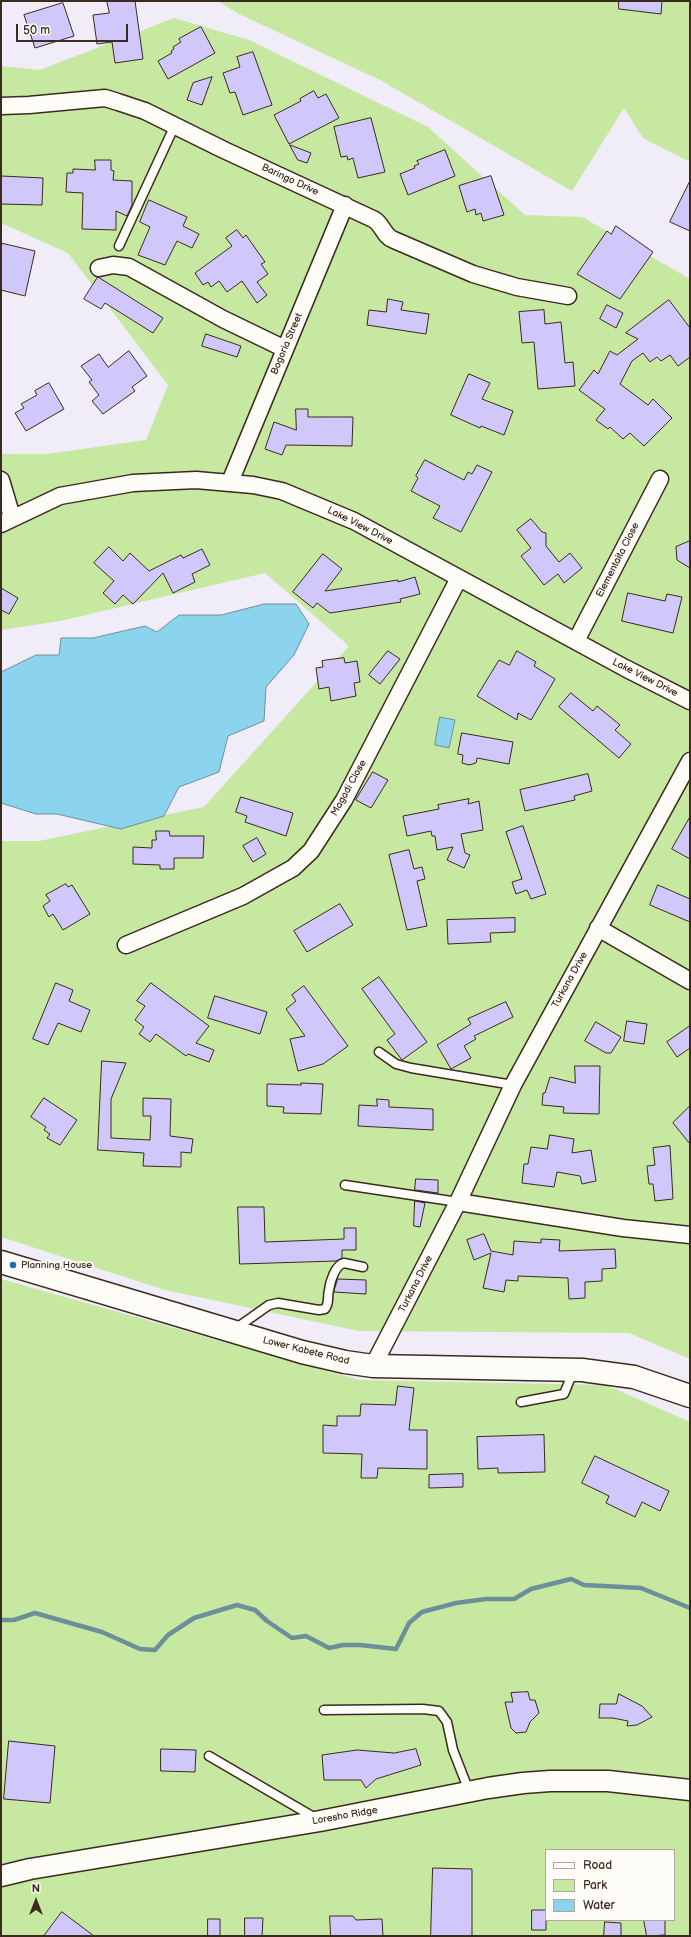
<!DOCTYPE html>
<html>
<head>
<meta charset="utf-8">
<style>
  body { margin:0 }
  #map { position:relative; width:691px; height:1937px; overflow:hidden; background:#f0ecf8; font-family:"Balsamiq Sans",sans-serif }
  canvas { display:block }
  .frame { position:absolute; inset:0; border:2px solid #3b2a1e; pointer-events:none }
  .legend { position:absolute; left:545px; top:1849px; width:130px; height:72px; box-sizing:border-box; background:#fdfcf7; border:1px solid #afa8a0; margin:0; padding:5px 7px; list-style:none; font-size:12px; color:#3b2a1e }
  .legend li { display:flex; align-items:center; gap:8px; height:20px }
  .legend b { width:20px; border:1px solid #afa8a0 }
  .north { position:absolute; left:16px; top:1881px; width:40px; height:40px; -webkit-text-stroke:3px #fdfcf7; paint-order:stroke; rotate:0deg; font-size:11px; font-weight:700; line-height:16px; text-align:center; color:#3b2a1e }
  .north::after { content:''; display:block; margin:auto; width:14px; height:18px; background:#3b2a1e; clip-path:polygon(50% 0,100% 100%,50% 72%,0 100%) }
  .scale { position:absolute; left:16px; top:24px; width:112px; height:18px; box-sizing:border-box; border:2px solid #3b2a1e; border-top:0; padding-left:5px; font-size:12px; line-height:14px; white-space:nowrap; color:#3b2a1e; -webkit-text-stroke:3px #fdfcf7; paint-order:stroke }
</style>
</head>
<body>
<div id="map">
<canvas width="691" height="1937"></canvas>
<div class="frame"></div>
<ul class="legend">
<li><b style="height:5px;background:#fdfcf7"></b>Road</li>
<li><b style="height:11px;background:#c6e8a1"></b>Park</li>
<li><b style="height:11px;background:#8cd4ed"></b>Water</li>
</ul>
<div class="north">N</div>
<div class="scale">50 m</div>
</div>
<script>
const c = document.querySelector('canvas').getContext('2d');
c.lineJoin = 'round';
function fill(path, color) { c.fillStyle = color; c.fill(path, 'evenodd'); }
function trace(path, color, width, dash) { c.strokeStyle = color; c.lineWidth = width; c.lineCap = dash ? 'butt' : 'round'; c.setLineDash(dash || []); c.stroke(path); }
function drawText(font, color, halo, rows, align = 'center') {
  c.font = font + ' "Balsamiq Sans",sans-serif'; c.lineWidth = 4; c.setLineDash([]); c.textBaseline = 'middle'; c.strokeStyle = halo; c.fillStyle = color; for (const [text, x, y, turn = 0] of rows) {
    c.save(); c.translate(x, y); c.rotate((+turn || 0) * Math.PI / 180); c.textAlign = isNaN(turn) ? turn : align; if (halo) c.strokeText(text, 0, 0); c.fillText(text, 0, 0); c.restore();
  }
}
fill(new Path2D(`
  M218,1H690V158L688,161L643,138L624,108L572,191L382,81L237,13Z
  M174,18L249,40L428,127L525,215L582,217L690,279V1359L629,1333L359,1331L165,1290L1,1237V841H39L204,807L349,646L265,573L60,621L1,630V454H47L146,440L168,385L68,253L1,223V66L40,70Z
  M1,1279L359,1380L606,1385L690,1422V1936H1ZM546,1850H674V1920H546Z`), '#c6e8a1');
const water = new Path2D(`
  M264,604H296L309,624L294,655L266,687L264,721L228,736L219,772L179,787L164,816L121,829L57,814H36L1,803V672L36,655H59L61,638H93L145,626L157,632L179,615H221Z
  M440,717L455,720L449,748L435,745Z`);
fill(water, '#8cd4ed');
trace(water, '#6c909a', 1);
trace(new Path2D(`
  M1,1620H14L35,1613L102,1632L140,1649L155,1650L168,1635L194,1618L237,1605L255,1610L267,1621L292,1638L306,1636L329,1648L343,1645H360L396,1649L409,1623L422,1612L456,1603L486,1599H514L531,1589L571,1579L584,1585L641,1588L690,1608`), '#6c909a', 4.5);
const building = new Path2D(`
  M107,1H135L143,59L115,63L112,42L97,44L93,15L109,13Z
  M619,1H662L661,14L619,9Z
  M63,3L74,36L35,48L24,15Z
  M201,27L215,53L168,79L158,61L172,53L171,51L174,49L173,47L181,42L179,39Z
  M253,52L272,105L243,115L235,92L230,93L223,73L240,67L237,57Z
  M212,77L202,105L187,100L193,83Z
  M314,91L318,98L326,94L339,118L289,144L274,115L301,101L300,99Z
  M371,118L385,172L358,178L353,158L348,160L347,156L341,157L334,127Z
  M290,145L311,153L307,163L298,160Z
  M445,150L455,176L408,195L400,174L415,168L414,166L419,164L417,161Z
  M95,160H111V170L114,171L113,180L132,181V205L127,216L116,211V230L82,229L83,193L66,192L67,173H73V169L95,170Z
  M1,176L43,178L42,205L1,204Z
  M491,176L504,215L483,221L481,213L476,215L475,209L467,212L459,186Z
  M690,181V231L670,222Z
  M149,200L187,217L183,226L199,234L192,248L177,241L165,265L138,255L150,227L140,222Z
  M616,226L653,252L620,299L577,274L607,231L611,234Z
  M237,230L243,238L246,235L265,262L261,264L268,274L257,282L267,295L257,303L242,281L227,292L219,281L211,287L208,282L203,285L195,273L232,246L226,238Z
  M1,243L35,251L25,296L1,290Z
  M98,277L163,318L153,333L105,303L101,309L84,299Z
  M388,299L403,302L401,310L429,314L426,334L367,325L369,310L386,312Z
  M669,300L690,328V357L678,366L670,355L661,361L657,357L650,362L643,353L632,361L620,384L648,405L653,399L672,418L644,446L630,433L623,439L610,427L608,429L596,420L605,409L579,390L594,370L598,374L610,351L617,355L638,339L626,333Z
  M607,305L623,313L616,328L600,319Z
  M544,310L545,324L561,322L565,363L573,362L575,386L538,389L534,342L522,343L519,312Z
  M206,334L241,346L237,357L202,346Z
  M129,351L147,376L132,387L135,391L103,414L92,401L99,395L89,382L92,380L81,366L99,354L108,367Z
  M469,374L490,383L482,399L513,411L504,435L481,426L480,428L451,415Z
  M49,383L64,409L26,431L15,413L24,408L21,404L37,395L35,391Z
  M296,409H308V417H353L352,446L286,445L282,455L265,449L274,422L296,430Z
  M425,460L464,480L468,472L472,474L477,465L492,472L461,532L433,518L440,506L411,491L418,478L416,476Z
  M531,519L542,532L546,533V546L559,562L570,553L582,568L564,583L558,574L544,585L521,556L531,548L517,530Z
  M690,541V568L677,560L676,547Z
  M109,547L123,561L130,553L149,571L181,555L183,558L202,549L210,565L192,574L195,582L173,593L163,573L133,604L123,595L115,604L103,593L114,581L94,563Z
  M323,554L342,569L325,591L398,580V582L415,577L420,594L400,599L401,602L330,613L317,603L313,608L293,592Z
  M1,588L18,598L9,614L1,610Z
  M628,593L665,601L667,594L682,597L673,633L622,621Z
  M388,651L400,659L380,684L369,675Z
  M517,651L536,662L534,666L555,679L531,720L518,713L517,720L477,696L499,660L509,665Z
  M344,658L345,663L357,661L360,682L354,683L356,696L331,701L329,687L319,689L316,668L323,667L322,661Z
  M571,693L593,711L597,706L620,725L615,730L631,744L619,758L559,707Z
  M462,733L513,742L509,764L477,758L476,763L469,765L462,763L463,755L458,754Z
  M373,772L388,780L371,808L356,800Z
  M588,774L592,791L574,796L575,800L525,811L520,790Z
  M241,797L293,813L286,836L245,822L247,816L236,812Z
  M469,799L468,804L479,801L483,830L461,834L465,853L470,855L464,868L447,860L453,847L437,850L435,836H432L431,831L407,836L403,816L439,809L438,805Z
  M690,817V859L672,849Z
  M523,826L546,894L531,899L527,890L516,894L512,882L522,879L506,832Z
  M156,831H169L170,836H204L203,858H174V869H160V865L133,864V847L152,848V840H156Z
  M257,838L266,854L253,862L243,846Z
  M409,850L414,869L422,867L425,879L417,881L427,926L407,930L389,855Z
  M66,884L68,887L72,885L90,914L63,930L53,914L49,917L43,906L50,901L46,895Z
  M658,885L690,899V922L650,905Z
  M340,904L353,925L307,952L294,931Z
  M515,918V932L490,933L491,942L448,944L447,920Z
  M379,977L427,1042L402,1060L387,1040L395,1034L362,989Z
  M56,983L73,990L69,1001L90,1010L81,1032L58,1023L48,1045L33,1039Z
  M151,983L209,1026L196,1043L214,1050L209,1062L188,1054L186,1056L156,1034L150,1042L139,1034L144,1027L135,1020L145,1006L137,1001Z
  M304,986L348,1046L323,1064L298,1071L290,1039L305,1036L286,1009L296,1001L292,995Z
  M215,996L267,1012L260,1034L208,1018Z
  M506,1002L513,1017L474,1036L476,1039L464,1046L471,1058L451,1069L437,1045L471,1024L468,1019Z
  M627,1021L647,1024L644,1044L624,1041Z
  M596,1022L621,1037L611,1053H606L585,1041Z
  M690,1026V1048L677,1057L667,1042Z
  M102,1061L126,1063L111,1099V1138L150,1140L151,1116H143V1098L171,1099L170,1136L193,1139L191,1153L181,1152V1167L143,1166L144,1153L98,1150Z
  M575,1066H600L599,1114L563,1113L564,1107L542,1105L543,1093H545L550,1077L575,1083Z
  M301,1083L323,1084L321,1114L283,1113L284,1107L267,1106V1084L301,1085Z
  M44,1098L77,1120L60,1145L47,1138L50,1134L44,1130L46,1127L31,1117Z
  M377,1099L389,1100V1107L433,1109V1130L358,1126L359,1105L377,1106Z
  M690,1106V1144L673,1123Z
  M550,1135L574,1139L572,1153L591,1150L596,1181L582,1184L580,1176L557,1172L554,1187L522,1183L524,1164H528L531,1147L547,1149Z
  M670,1146L673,1199L655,1201L653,1184H649L647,1166L655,1165L653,1148Z
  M416,1179L438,1180V1193L415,1190Z
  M415,1201L425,1203L420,1227L414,1226Z
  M238,1207H264L265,1242L344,1239V1228H356V1250H342V1258L336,1261L240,1264Z
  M484,1234L491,1251L513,1255L514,1241L541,1243V1239L560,1240L559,1251L615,1249L616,1268L602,1269V1281L585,1282V1298L569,1299L568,1278L518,1276V1281L506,1280L504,1292L483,1288L491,1253L474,1260L467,1240Z
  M338,1279L366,1280V1294L334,1292Z
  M398,1386L414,1388L409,1430H427V1469L378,1468L377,1478H361L362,1454L323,1453V1425L337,1426V1416H360L361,1404L395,1405Z
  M544,1435L545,1472L498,1473V1468L478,1469L477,1437Z
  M595,1456L669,1491L660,1511L642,1502L635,1517L606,1503L609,1496L582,1483Z
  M463,1474V1487L429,1488V1475Z
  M528,1692L530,1700H535L539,1713L530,1722L526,1732L516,1733L511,1728L505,1702H513L511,1693Z
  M619,1694L642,1706L652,1717L637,1725L627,1726L628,1721L613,1718H599L600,1704H616Z
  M9,1741L55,1746L50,1803L4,1799Z
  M161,1749L196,1750L195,1772L161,1771Z
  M416,1749L421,1765L376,1779L366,1788L361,1780H324L322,1755L357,1750L394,1753Z
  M433,1868L472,1869V1936H431Z
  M532,1910H546V1930H532Z
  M62,1912L94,1936H44Z
  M330,1916H353L356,1920L382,1919L383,1936H331Z
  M245,1918H263L262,1936H245Z
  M208,1919H220V1936H208Z
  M644,1920H665V1935L647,1936Z
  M605,1922L621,1923V1936H604Z`);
fill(building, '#d0c8fb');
trace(building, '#3b2a1e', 1);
const service = new Path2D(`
  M119,246L175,125
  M379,1052L396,1064L411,1068L513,1085
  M345,1185L458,1202
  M235,1329L269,1305L278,1303L319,1310L325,1309C330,1302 327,1297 329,1290C330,1282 335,1265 344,1263L363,1267
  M521,1402L564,1394L573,1372
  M324,1710L423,1709L439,1711L447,1722L453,1750L469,1791
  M209,1756L317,1819`);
const minor = new Path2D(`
  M1,106L29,105L105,98L118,102L145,111L224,150L373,219C383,224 383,236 394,240L473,274L517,287L568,296
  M99,268L113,265L129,267L223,319L285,349
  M1,480L12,517
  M230,482L345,205
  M1,524L60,496L133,483L196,480L253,485L282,491L354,521L625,668L690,701
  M576,641L660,479
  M598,928L690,981
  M126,945L243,896L293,868L311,851L344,800L459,578
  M458,1202L623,1228L690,1235
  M373,1366L458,1202L513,1085L690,761`);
const tertiary = new Path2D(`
  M1,1876L30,1869L320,1821L488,1788L523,1783L550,1781H608L690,1790`);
const secondary = new Path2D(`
  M1,1262L302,1352L345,1362L373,1366L582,1370L634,1377L690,1396`);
trace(service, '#3b2a1e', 11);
trace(minor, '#3b2a1e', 19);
trace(tertiary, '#3b2a1e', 23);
trace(secondary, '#3b2a1e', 25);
trace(service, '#fdfcf7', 8);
trace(minor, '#fdfcf7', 16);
trace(tertiary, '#fdfcf7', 20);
trace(secondary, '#fdfcf7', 22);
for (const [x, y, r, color] of [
  [13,1265,4,"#1f6fb2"]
]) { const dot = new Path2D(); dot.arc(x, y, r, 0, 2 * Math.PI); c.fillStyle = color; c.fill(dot); trace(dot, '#fdfcf7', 1.5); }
drawText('10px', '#3b2a1e', '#fdfcf7', [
  ["Baringo Drive",290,180,25],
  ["Bogoria Street",287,344,-67],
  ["Lake View Drive",360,526,27],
  ["Elementaita Close",618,560,-63],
  ["Lake View Drive",645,678,27],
  ["Magadi Close",349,788,-61],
  ["Turkana Drive",570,980,-61],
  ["Turkana Drive",416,1284,-63],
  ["Lower Kabete Road",306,1351,14],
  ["Loresho Ridge",345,1816,-10]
]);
drawText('10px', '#3b2a1e', '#fdfcf7', [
  ["Planning House",21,1265]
], 'left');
</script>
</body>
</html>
